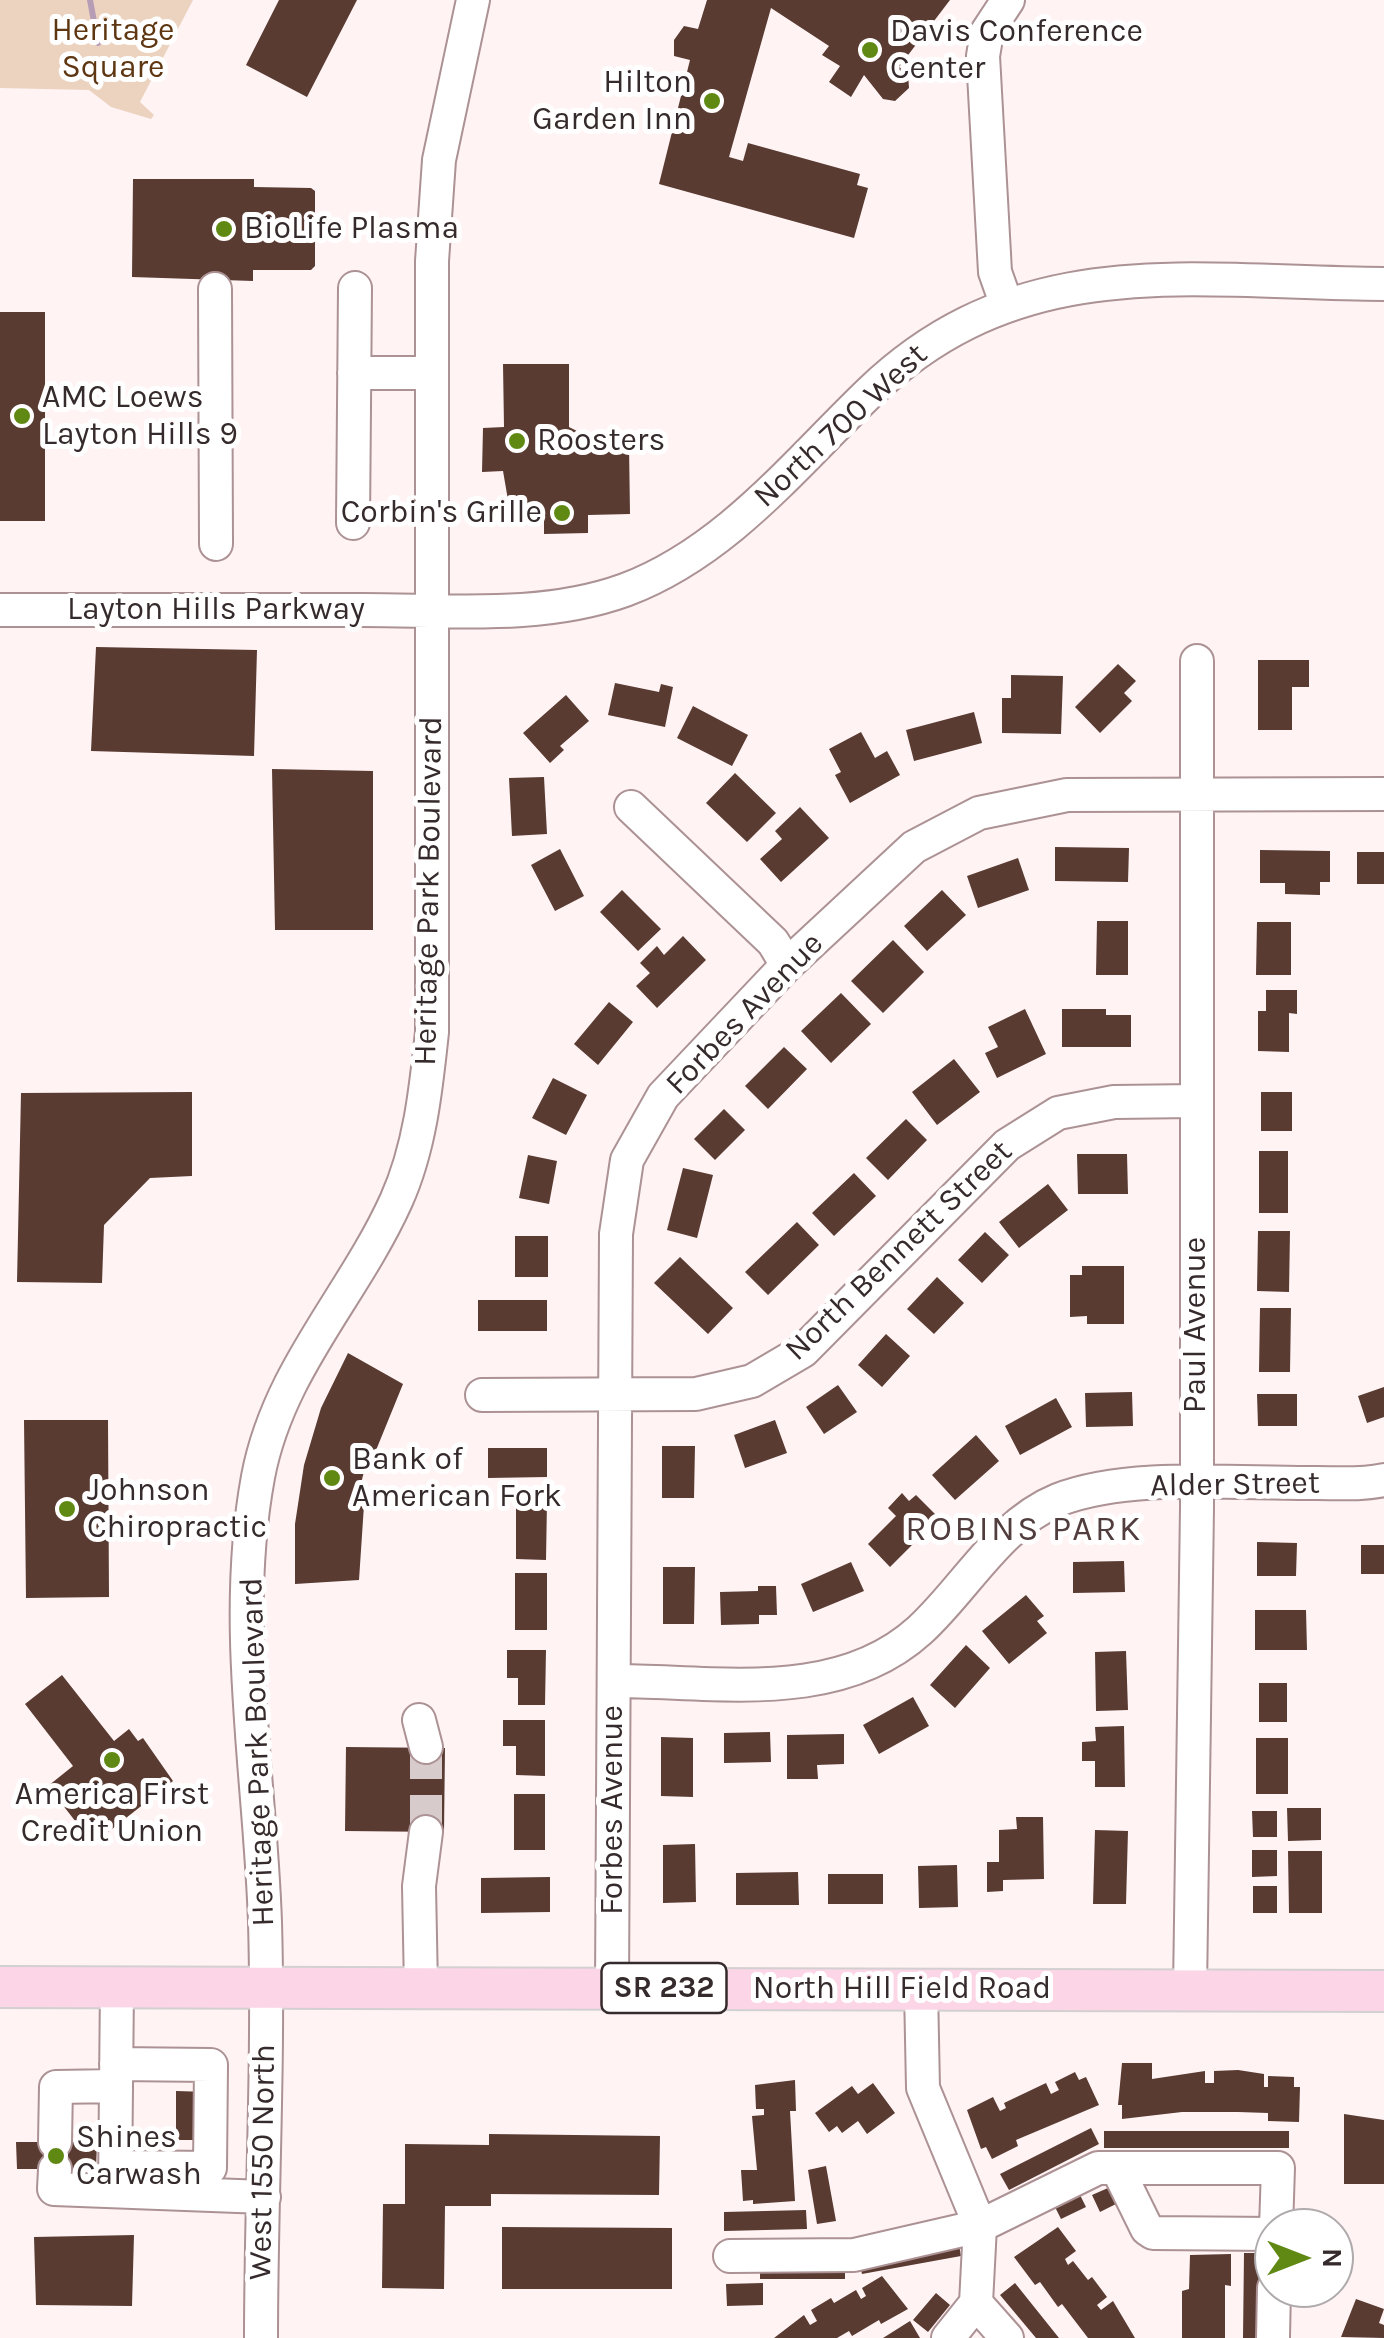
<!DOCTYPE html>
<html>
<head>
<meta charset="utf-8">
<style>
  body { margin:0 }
  #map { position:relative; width:1384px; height:2338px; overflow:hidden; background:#fff3f4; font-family:Karla,sans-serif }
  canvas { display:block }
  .north { position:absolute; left:1254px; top:2208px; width:100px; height:100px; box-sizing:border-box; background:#fff; border:2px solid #afaaab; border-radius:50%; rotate:90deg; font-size:28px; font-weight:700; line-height:40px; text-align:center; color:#362b2c }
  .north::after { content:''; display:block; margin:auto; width:35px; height:45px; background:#608914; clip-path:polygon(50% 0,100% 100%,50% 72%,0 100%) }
</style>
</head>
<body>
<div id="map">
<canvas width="1384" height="2338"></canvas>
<div class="north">N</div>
</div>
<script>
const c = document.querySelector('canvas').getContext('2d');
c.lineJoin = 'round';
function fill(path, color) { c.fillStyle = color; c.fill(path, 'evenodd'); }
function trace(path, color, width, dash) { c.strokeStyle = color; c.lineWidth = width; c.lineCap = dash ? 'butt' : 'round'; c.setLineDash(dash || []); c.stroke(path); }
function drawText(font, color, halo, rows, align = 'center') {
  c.font = font + ' Karla,sans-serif'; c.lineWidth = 10; c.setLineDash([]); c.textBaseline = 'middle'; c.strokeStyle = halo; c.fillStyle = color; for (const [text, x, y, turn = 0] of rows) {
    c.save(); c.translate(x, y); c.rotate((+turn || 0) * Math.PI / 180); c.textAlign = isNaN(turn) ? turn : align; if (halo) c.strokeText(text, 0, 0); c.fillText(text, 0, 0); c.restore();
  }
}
fill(new Path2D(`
  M0,0H193L140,102L154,115L151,119L111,107L89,90L0,88Z`), '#ecd3c0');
trace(new Path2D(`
  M90,0L98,43`), '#b69cb5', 6);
fill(new Path2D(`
  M279,0H357L307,97L246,65Z
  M707,0H950L899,67L908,74L909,88L895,101L883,99L864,75L851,97L829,82L840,66L822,55L829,46L771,8L729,157L743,161L748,143L860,174L857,185L868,188L854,238L659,184L690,60L674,56V40L684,26L698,29Z
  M133,179H254V187L311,188L315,191V266L311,270H253V281L132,277Z
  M0,312H45V521H0Z
  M503,364H569V427L581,433L586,446L629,445L630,514L588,515V533L544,534V513H524L508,500L503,471L482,472L483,428L504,427Z
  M96,647L257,650L254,756L91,751Z
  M1258,660H1309V687H1292V730H1258Z
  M1118,664L1136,681L1124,693L1132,701L1100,733L1075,707Z
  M1011,675L1063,676L1061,734L1002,733V698H1011Z
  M615,683L659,692L661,684L673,687L665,727L608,715Z
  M566,695L589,721L560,746L564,750L550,763L523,733Z
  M693,706L748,735L732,766L677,738Z
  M974,712L982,743L914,761L906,730Z
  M861,732L875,758L887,751L900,775L850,803L835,775L841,772L829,749Z
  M272,769L373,771V930H275Z
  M735,773L776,813L747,842L706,803Z
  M544,777L547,834L512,836L509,778Z
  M800,807L829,838L781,882L760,859L782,839L775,831Z
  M1055,847L1129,848L1128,882L1055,881Z
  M560,849L584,896L555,911L531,865Z
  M1260,850L1330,851V882H1320V895L1285,894V883H1260Z
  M1357,852H1384V884H1357Z
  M1018,858L1029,890L978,908L967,876Z
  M622,890L661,929L638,951L600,912Z
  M942,890L966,915L927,951L904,926Z
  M1097,921H1128V975H1096Z
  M1257,922H1291V975H1256Z
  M683,936L706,960L657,1008L636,986L650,973L640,963L657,946L664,955Z
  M893,940L924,972L883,1013L851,981Z
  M1266,990H1297V1014L1289,1013V1052L1258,1051V1011H1266Z
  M841,993L871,1024L831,1063L801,1031Z
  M609,1002L633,1022L598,1065L574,1044Z
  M1025,1009L1046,1054L997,1078L985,1053L998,1047L988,1027Z
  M1062,1009H1106V1015H1131V1047H1062Z
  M784,1047L807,1069L768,1109L745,1086Z
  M954,1059L980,1092L937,1125L912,1092Z
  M553,1078L587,1095L566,1135L532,1118Z
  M192,1092V1176L150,1178L104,1225L102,1283L17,1282L21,1093Z
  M1261,1092H1292V1131H1261Z
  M724,1109L745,1130L715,1160L694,1139Z
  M906,1119L927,1140L888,1180L866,1158Z
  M1259,1151H1288V1213H1259Z
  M1077,1154H1127L1128,1194H1078Z
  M528,1155L557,1161L549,1204L519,1198Z
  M683,1168L713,1175L697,1238L667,1230Z
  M854,1173L876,1196L834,1236L812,1213Z
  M1048,1184L1068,1210L1019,1248L999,1222Z
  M797,1222L819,1245L768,1295L745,1272Z
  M1258,1231H1290L1289,1292L1257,1291Z
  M985,1232L1009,1255L982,1283L958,1260Z
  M515,1236H548V1277H515Z
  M680,1257L733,1308L708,1334L654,1283Z
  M1082,1266H1124V1324H1087V1316L1070,1317V1275H1082Z
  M937,1277L964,1303L934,1334L907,1309Z
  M478,1300H547V1331H478Z
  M1260,1308H1291L1290,1372H1259Z
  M886,1334L910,1356L882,1387L858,1365Z
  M348,1353L403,1384L370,1465L366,1464L359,1491L365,1490L359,1580L295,1584V1524L304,1465L321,1408Z
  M838,1385L857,1412L824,1434L806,1407Z
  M1384,1387V1417L1367,1423L1358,1396Z
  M1132,1392L1133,1426L1086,1427L1085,1393Z
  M1257,1394H1297V1426H1258Z
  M1056,1398L1072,1427L1020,1455L1005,1426Z
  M24,1420H108L109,1597L26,1598Z
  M775,1420L787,1453L745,1468L734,1435Z
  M976,1435L999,1461L955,1500L932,1475Z
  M662,1446H695L694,1498H662Z
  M488,1448H547V1477L488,1478Z
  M902,1493L909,1501L916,1495L939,1518L890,1567L868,1544L896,1516L888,1508Z
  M516,1500L547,1501L546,1560L516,1559Z
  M1257,1542L1297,1543L1296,1576H1257Z
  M1361,1545H1384V1574H1361Z
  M1124,1561L1125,1592L1073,1593V1562Z
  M851,1562L864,1591L813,1612L801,1584Z
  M663,1567H695L694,1624H663Z
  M515,1573H547V1630H515Z
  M758,1586H776L777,1615H759V1624L721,1625L720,1592L758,1591Z
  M1026,1595L1044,1616L1037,1621L1047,1633L1009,1664L982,1631Z
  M1255,1610H1306L1307,1650H1255Z
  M966,1645L990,1668L955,1708L930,1685Z
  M507,1650H546L545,1705H518V1678H507Z
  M1126,1651L1128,1710L1096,1711L1095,1652Z
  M62,1675L114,1741L129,1729L138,1741L143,1738L173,1781L93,1844L48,1786L73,1766L25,1704Z
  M1259,1683H1287V1722H1259Z
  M913,1697L929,1726L879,1754L863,1725Z
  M503,1720H545V1776L516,1775V1746H503Z
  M1124,1726L1125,1787H1095V1761H1082V1742L1096,1741L1095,1727Z
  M770,1732L771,1762L724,1763V1733Z
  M844,1734V1764L817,1765L818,1779H787V1735Z
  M661,1737L693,1738V1797L661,1796Z
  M1256,1738H1288V1794H1256Z
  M346,1747L445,1748L444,1832L345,1831Z
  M514,1794H545V1850H514Z
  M1287,1808H1321V1840L1288,1841Z
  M1252,1811H1277V1837H1253Z
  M1016,1817H1043L1044,1879L1003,1880V1891L987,1892V1862H999V1830L1017,1829Z
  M1095,1830L1128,1831L1126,1904H1093Z
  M695,1844L696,1902L663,1903V1845Z
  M1252,1850H1277V1876L1252,1877Z
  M1288,1851H1322V1913H1289Z
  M957,1865L958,1907L919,1908L918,1866Z
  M798,1872L799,1905H736V1873Z
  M828,1874H883V1904H828Z
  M550,1877V1912L481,1913V1878Z
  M1253,1886H1277V1913H1253Z
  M1122,2063H1152V2079L1205,2071V2083H1214V2071L1238,2070L1264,2074V2087H1268V2076L1294,2077V2087H1300L1299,2122L1268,2121V2113L1238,2112H1182L1122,2119V2105H1118Z
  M1075,2072L1079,2080L1086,2077L1099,2105L1016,2140L1018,2146L992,2159L986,2147L981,2149L967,2110L993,2097L1000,2111L1006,2108L1004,2103L1046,2083L1051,2094L1059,2090L1055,2082Z
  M795,2080L796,2111H790L795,2201L753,2204V2200L743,2201L741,2170H757L752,2116L764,2115V2109H756L755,2085Z
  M873,2083L895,2113L867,2134L858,2121L842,2133L837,2126L829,2132L815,2113L852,2086L858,2094Z
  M176,2091L208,2092V2140H176Z
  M1344,2114L1384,2120V2184H1344Z
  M1091,2128L1099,2144L1009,2190L1000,2174Z
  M1104,2131H1289V2148H1104Z
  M489,2134L660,2136L659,2195L491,2194V2206H445L444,2289L382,2288L383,2204H405V2144L489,2145Z
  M16,2142H97L96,2169H17Z
  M826,2166L836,2221L817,2224L808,2170Z
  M1108,2188L1116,2204L1100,2212L1092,2195Z
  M1078,2191L1086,2207L1061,2219L1053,2203Z
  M806,2210L807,2229L724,2231V2212Z
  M502,2227L672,2228V2289H502Z
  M1058,2227L1076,2251L1065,2259L1068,2265L1073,2261L1088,2280L1092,2277L1107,2297L1097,2305L1101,2310L1113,2301L1135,2338H1088L1062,2304L1058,2307L1040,2282L1035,2285L1014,2257Z
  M134,2235L132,2306L36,2305L34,2237Z
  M958,2239L961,2256L862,2274L858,2257Z
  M1244,2253H1263V2338H1243Z
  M1231,2254V2286L1225,2285V2338H1182V2291L1189,2289L1190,2255Z
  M760,2263H845V2279H760Z
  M882,2276L908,2309L881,2324L879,2320L852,2336L849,2331L837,2338H774L804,2315L810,2325L817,2321L811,2310L831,2298L834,2303L856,2290L861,2299L866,2296L862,2288Z
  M763,2283V2305L727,2306L726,2284Z
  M1015,2283L1059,2338H1036L1000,2295Z
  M936,2293L950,2305L928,2332L913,2320Z
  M1356,2299L1384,2309L1379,2323L1384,2325V2338L1341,2337Z
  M910,2321L920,2338H883Z`), '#593b32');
trace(new Path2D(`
  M426,1747V1832`), '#d7cbcc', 32, [32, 16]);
const minor = new Path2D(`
  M215,289L216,544
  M1006,303L995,272L983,56L987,32L1008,0
  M354,373H431
  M353,523L355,288
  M0,610C121,610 242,610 363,610C450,610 542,620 625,590C726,552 794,465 870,392C1021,247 1192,283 1384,284
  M631,807L773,942L787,965
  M482,1395L696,1394L752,1381L803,1351L1007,1145L1058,1113L1114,1102L1195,1101
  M614,1681C715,1681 838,1705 920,1630C965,1589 999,1524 1058,1500C1129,1472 1240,1484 1316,1483C1338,1483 1362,1485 1384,1480
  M419,1720L426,1747
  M421,1988L419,1886L426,1832
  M612,1988L616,1234L627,1160L663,1096L787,965L914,847L979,813L1067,795L1384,794
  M921,1989L923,2088L980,2226L976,2303L1007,2338
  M1190,1989L1197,1508V661
  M55,2142L56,2087L115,2086
  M115,2167L210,2168L211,2065L116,2064
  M1117,2168L1147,2229L1153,2233L1274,2234
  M55,2169L54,2189L264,2197
  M115,2189L117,1986
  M730,2256L854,2255L980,2226L1098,2168H1278L1276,2228
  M261,2338C261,2199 269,2061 265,1922C260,1775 231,1623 258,1477C278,1370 353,1296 396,1201C420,1148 426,1089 432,1032V261L439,160L473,0
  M948,2338L976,2303
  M1273,2338L1274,2288`);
const major = new Path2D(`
  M0,1987L1384,1991`);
trace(minor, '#ac9294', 36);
trace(major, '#d3d0d1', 44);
trace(minor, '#fff', 32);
trace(major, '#fcd5e6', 40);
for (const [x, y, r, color] of [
  [870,50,10,"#608914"],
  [712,101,10,"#608914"],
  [224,229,10,"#608914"],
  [22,416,10,"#608914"],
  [517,441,10,"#608914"],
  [562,513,10,"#608914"],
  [332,1478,10,"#608914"],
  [67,1509,10,"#608914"],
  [112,1760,10,"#608914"],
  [56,2156,10,"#608914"]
]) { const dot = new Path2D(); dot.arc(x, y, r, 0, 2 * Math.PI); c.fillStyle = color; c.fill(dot); trace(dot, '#fff', 4); }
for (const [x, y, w] of [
  [664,1988,125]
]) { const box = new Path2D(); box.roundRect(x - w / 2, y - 25, w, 50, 8); c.fillStyle = '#fff'; c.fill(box); trace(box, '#362b2c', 2.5); }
drawText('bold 30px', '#362b2c', null, [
  ["SR 232",664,1988]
]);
drawText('32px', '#5e3611', '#fff', [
  ["Heritage",113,31],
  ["Square",113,68]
]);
drawText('32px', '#362b2c', '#fff', [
  ["Davis Conference",890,32],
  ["Center",890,69],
  ["Hilton",692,83,"right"],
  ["Garden Inn",692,120,"right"],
  ["BioLife Plasma",244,229],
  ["AMC Loews",42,398],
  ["Layton Hills 9",42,435],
  ["Roosters",537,441],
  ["Corbin's Grille",542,513,"right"],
  ["Bank of",352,1460],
  ["American Fork",352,1497],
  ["Johnson",87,1491],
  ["Chiropractic",87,1528],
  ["America First",112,1795,"center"],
  ["Credit Union",112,1832,"center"],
  ["Shines",76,2138],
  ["Carwash",76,2175]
], 'left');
drawText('32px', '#362b2c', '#fff', [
  ["North 700 West",841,426,-43],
  ["Layton Hills Parkway",216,610],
  ["Heritage Park Boulevard",429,891,-89],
  ["Forbes Avenue",745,1014,-46],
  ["North Bennett Street",899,1251,-44],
  ["Paul Avenue",1196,1325,-90],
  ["Alder Street",1235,1485,-1],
  ["Heritage Park Boulevard",258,1752,-92],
  ["Forbes Avenue",613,1810,-90],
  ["North Hill Field Road",902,1989],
  ["West 1550 North",263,2162,-89]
]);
c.letterSpacing = '2.5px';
drawText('35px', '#523d3e', '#fff', [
  ["ROBINS PARK",1024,1530]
]);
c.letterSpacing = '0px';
</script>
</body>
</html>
